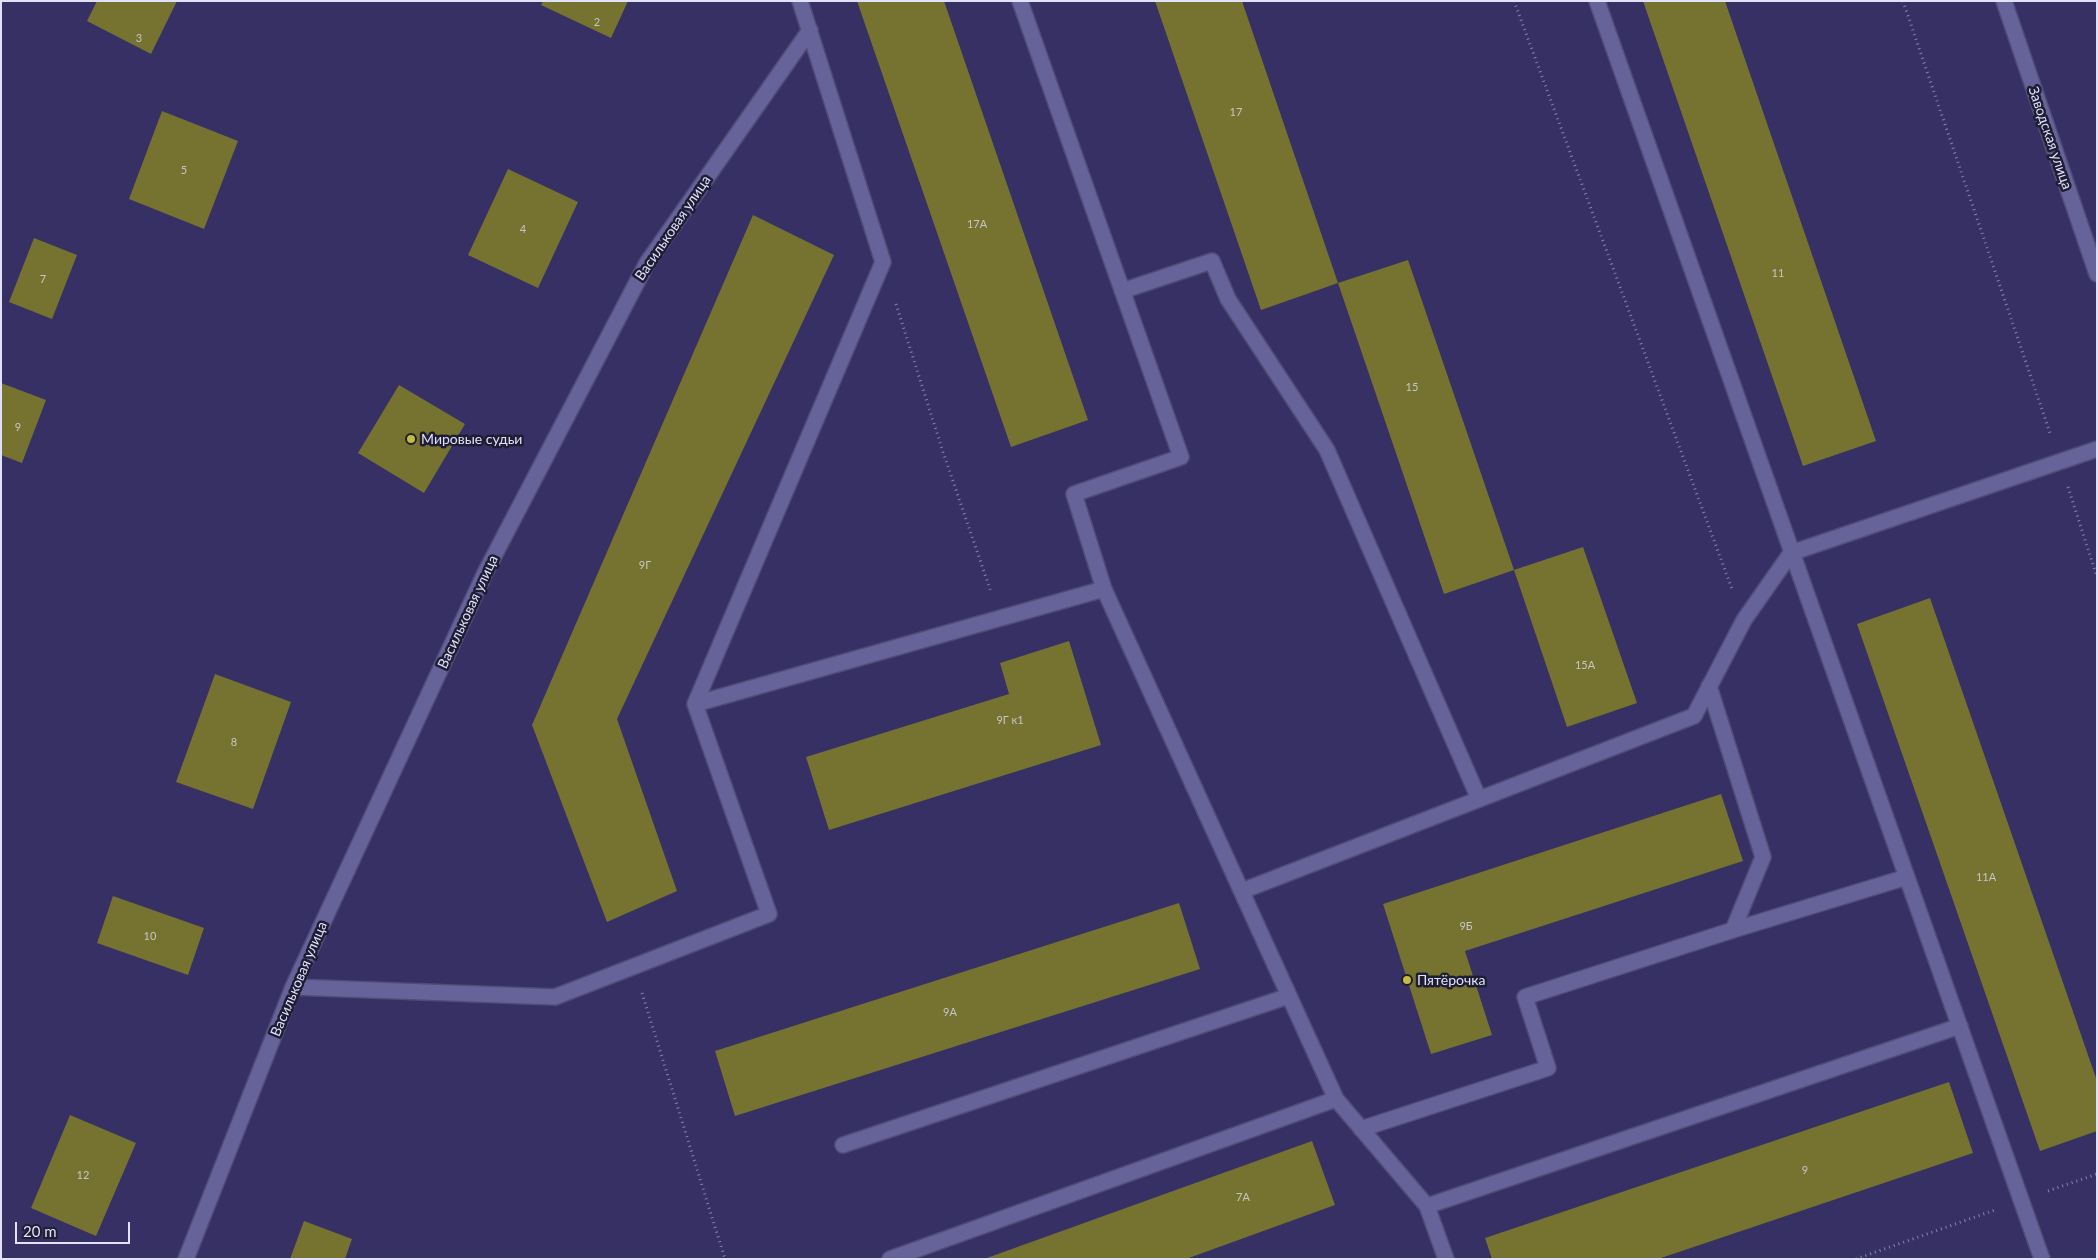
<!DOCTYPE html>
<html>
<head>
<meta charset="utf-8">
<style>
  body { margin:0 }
  #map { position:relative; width:2098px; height:1260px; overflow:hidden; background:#363064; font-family:Lato,sans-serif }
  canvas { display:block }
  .frame { position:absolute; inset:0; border:2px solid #e1e1fb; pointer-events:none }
  .scale { position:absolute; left:15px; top:1222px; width:115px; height:22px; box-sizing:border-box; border:2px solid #e1e1fb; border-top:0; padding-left:6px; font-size:15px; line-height:18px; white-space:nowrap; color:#e1e1fb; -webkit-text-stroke:4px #1e1d34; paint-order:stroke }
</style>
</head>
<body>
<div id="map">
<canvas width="2098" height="1260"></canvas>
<div class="frame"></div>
<div class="scale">20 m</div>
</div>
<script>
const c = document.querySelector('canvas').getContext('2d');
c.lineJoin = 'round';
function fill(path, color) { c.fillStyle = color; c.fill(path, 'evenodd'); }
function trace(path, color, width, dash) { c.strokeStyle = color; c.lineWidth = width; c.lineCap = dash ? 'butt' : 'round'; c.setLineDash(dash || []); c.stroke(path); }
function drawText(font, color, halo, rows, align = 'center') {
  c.font = font + ' Lato,sans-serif'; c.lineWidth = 5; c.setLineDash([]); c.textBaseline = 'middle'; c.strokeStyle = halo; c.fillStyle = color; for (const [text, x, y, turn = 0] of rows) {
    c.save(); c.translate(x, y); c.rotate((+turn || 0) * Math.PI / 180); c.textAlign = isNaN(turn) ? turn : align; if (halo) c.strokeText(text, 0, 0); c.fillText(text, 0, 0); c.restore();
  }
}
fill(new Path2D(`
  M97,1H177L151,54L87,21Z
  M543,1H628L611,38L541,5Z
  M857,1H944L1088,420L1011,447Z
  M1155,1H1242L1338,283L1261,310Z
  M1643,1H1725L1876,441L1803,466Z
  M162,111L238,141L204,229L129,199Z
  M508,169L578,202L538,288L468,255Z
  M753,215L834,255L617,719L677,891L607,922L532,725Z
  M34,238L77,255L52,319L9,302Z
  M1408,260L1514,570L1444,594L1338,283Z
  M1,383L46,400L22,463L1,455Z
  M399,385L465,424L424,493L358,453Z
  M1583,547L1637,703L1567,727L1514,570Z
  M1930,598L2097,1081V1131L2040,1151L1857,624Z
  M1069,641L1101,745L829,830L806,757L1009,694L1000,663Z
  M215,674L291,702L253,809L176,782Z
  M1721,794L1743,861L1465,951L1492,1035L1431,1054L1383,904Z
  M113,896L204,928L188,975L97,943Z
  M1179,903L1200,969L735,1116L715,1051Z
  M1949,1082L1973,1153L1658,1259H1492L1485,1238Z
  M70,1115L136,1143L96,1236L31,1208Z
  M1312,1141L1335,1205L1186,1259H984Z
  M304,1221L352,1239L345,1259H290Z`), '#767230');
const minor = new Path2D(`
  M1020,1L1181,457L1074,494L1104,589
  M1597,1L2042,1259
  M2004,1L2097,274
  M1122,291L1212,261L1228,299L1327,450L1479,799
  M695,704L883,262L800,1
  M1242,891L1694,716L1744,620L1791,553L2097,449
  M1733,930L1907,877
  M293,987L555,997L769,914L695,704L1104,589L1336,1099L1427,1206L1446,1259
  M1361,1129L1548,1068L1525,997L1733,930L1763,857L1709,686
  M843,1145L1289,996
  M1427,1206L1960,1026
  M186,1259L293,987L485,573L647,263L810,30
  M890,1259L1336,1099`);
trace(minor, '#514b76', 18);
trace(new Path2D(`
  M1514,1L1732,589
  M1903,1L2051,436
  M896,304L943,452L991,592
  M2068,487L2097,577
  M642,993L725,1259
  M2048,1191L2097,1174
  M1856,1259L1995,1210`), '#8784ab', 3, [1, 4]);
trace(minor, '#66639b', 15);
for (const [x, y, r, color] of [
  [411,439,5,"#c5bc3d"],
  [1407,980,5,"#c5bc3d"]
]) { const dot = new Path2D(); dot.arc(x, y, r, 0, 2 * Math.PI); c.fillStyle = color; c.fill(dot); trace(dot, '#1e1d34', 2); }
drawText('11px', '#c6c5c8', null, [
  ["2",597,22],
  ["3",139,38],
  ["17",1236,112],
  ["5",184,170],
  ["17А",977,224],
  ["4",523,229],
  ["11",1778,273],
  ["7",43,279],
  ["15",1412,387],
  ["9",18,427],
  ["9Г",645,565],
  ["15А",1585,665],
  ["9Г к1",1010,720],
  ["8",234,742],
  ["11А",1986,877],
  ["9Б",1466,926],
  ["10",150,936],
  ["9А",950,1012],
  ["9",1805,1170],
  ["12",83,1175],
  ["7А",1243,1197]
]);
drawText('14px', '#e1e1fb', '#1e1d34', [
  ["Заводская улица",2050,138,71],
  ["Васильковая улица",673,228,-56],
  ["Васильковая улица",468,612,-65],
  ["Васильковая улица",299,979,-67]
]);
drawText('14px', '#e1e1fb', '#1e1d34', [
  ["Мировые судьи",421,439],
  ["Пятёрочка",1417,980]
], 'left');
</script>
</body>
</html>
